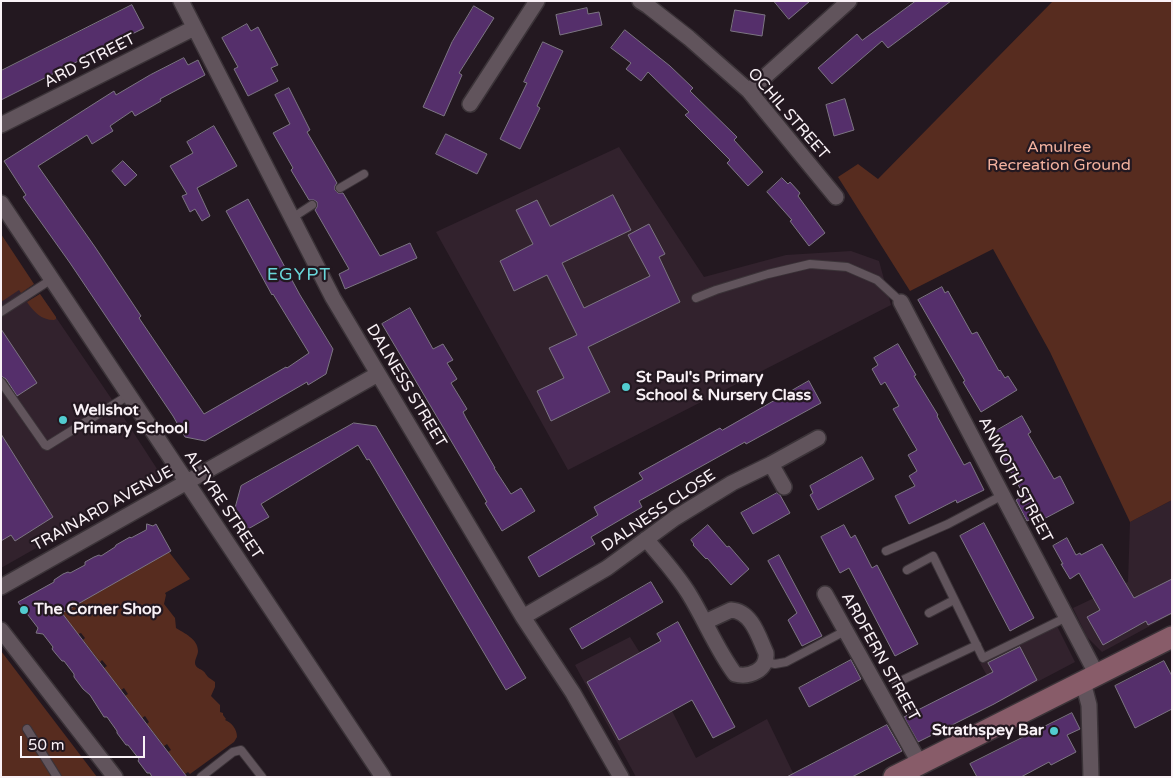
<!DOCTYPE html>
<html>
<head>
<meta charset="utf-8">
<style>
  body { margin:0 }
  #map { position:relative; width:1173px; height:778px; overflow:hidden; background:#231820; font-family:"Varela Round",sans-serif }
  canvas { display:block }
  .frame { position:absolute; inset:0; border:2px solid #f9f1f6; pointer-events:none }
  .scale { position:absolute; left:20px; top:736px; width:125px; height:22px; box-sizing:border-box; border:2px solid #f9f1f6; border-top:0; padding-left:6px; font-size:15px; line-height:18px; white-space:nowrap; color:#f9f1f6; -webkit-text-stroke:4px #231820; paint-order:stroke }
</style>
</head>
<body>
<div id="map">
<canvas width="1173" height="778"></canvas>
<div class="frame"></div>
<div class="scale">50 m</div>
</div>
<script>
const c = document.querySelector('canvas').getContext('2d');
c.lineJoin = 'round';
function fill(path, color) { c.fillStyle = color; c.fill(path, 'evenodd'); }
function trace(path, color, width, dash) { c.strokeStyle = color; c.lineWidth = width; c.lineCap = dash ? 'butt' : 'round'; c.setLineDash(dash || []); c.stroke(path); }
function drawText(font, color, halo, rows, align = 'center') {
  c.font = font + ' "Varela Round",sans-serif'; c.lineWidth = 4.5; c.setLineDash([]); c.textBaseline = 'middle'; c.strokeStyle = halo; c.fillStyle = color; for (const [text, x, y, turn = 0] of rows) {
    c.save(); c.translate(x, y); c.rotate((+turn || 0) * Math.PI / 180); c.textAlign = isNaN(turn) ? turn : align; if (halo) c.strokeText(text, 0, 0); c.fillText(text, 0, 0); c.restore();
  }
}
fill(new Path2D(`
  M619,147L704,277L786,255L851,251L879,261L891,305L568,470L436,232Z
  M1,263L34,284L20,294L35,285L40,292L26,302L40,294L115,404L159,472L160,475L158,479L1,568Z
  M1172,500V614L1102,652L1087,637L1073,608L1128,582L1130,522Z
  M1057,626L1075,662L1001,701L980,663Z
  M630,637L640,653L672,711L696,758L767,719L795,777H636L575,665Z`), '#32222d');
fill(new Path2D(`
  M1053,1H1172V500L1130,522L1050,352L993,249L910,291L838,177L858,164L878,179Z
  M1,234L34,284L21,293L19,290L1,302Z
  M40,294L56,317V319L54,320C41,320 34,312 27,302Z
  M169,552L190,579L165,593L166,595L164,604L175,618L176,628C184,633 198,639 198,651C198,656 193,661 196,666C198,669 201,669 203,671C205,672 206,675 208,677C210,679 213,680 215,682V687L211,696L220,705V712L223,713V715L226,719L225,720C232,723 237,729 237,737L234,742L190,774L188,772L185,774L168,752L171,750L167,744L164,746L147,724L149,722L145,716L142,718L125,696L128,694L124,688L121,690L104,668L107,666L102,660L100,662L83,640L85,638L81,633L78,634L61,612Z
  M1,651L97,777H1Z`), '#572c1f');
const building = new Path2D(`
  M774,1H810L789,19Z
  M916,1H951L888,48L882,41L832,84L818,68L857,34L862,40Z
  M132,5L144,28L1,100V71Z
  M474,6L494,18L459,73L462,75L444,116L423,107L452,42Z
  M587,8L588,14L599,12L602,25L560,35L556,15Z
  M735,10L765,15L762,36L731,31Z
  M247,24L251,31L258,27L278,65L271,68L278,81L248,96L234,69L238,67L222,38Z
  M625,30L670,66L693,88L690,91L737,137L734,140L763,172L748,186L727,163L730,160L685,115L689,112L648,72L641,81L626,69L631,63L611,48Z
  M543,42L563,51L537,106L540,108L520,149L500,139L527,83L524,82Z
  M184,58L188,65L198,60L205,75L160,99L161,101L135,116L132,111L110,126L113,131L92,144L87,135L38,166L95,247L141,316L139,318L204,414L286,367L287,368L309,353L273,294L272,295L226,211L248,199L300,295L333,349L326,374L308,385L307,382L205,441L185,437L173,416L70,263L23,197L26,195L4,161L114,91L116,95L150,75Z
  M289,88L310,130L307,132L337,183L335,186V190L338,193H343L380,256L410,243L417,258L345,289L339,274L349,269L315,210L317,207V202L314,200H309L291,170L293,168L273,133L290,124L275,95Z
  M845,99L854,130L834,136L826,105Z
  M214,126L237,166L197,188L210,216L202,221L195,209L190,212L182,196L187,194L170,166L193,153L187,142Z
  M446,134L487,154L477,174L436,154Z
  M123,161L137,175L125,186L112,171Z
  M782,178L788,184L790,182L800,193L798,196L825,233L809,246L790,221L792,220L767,192Z
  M613,195L631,230L562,263L584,308L650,276L628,235L649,224L665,254L659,257L680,302L588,347L610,392L551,421L537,391L564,378L549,348L577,335L547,275L514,291L500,261L533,244L516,210L537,200L550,226Z
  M942,287L945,293L948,291L972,334L977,332L999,371L1000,370L1005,378L1008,376L1017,390L981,412L963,382L965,381L918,300Z
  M410,308L433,349L443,344L453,360L447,363L457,379L451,383L467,409L463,412L466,418L495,468H494L511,494L521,488L535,511L502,531L485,503L487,502L466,466L382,324Z
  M1,329L37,383L17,396L6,379L1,376Z
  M898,344L916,375L914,376L938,415L937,416L964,465L970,462L984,490L957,503L956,500L909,524L895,496L915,486L909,476L917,471L908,455L917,450L893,409L899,406L885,382L881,385L872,369L878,365L874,358Z
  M809,381L821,403L746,444L745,442L639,501L642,507L591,537L595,544L539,577L528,557L598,515L594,507L643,479L639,473L720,428L722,430Z
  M1022,416L1031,432L1028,434L1054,479L1060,476L1074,503L1040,521L1037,516L1027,521L1016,500L1024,495L989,435Z
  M354,423L376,426L526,678L506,690L369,459L367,460L358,445L261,504L269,517L248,529L235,508L241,486Z
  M1,434L53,517L15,541L11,535L1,541Z
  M862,457L874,479L818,510L810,495L813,493L810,486Z
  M777,493L780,495L790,513L753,534L741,513Z
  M984,523L1034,618L1010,631L960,536Z
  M147,524L153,526L156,524L171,551L62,613L187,777H152L150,773H147L138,761L139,759L128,745H126L117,733V731L107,717H104L90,695L83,689L74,677V674L64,661H62L56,654L52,649L53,647L43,634L36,633L38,628L18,602L54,582V580L63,574L68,572L70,573L85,565V562L94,557L99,555L101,556L115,547L116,545L130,537L131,538L146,530Z
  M708,525L727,547L729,546L749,569L731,585L707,558L706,559L693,545L694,544L691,540Z
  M844,525L851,538L855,535L872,568L877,565L918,644L895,656L849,568L840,573L821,537Z
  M1067,538L1076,555L1080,553L1081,555L1102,544L1134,598L1172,579V613L1148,625L1146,621L1103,645L1087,617L1100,610L1079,573L1070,579L1061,564H1063L1053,546Z
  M779,555L822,636L802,646L788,620L797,613L768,561Z
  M651,582L663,602L582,649L570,629Z
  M678,622L735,727L713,738L692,700L619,740L587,682L661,641L657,634Z
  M1020,647L1037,680L994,704L918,742L904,717L993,672L988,663Z
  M851,660L861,679L809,707L799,688Z
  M1164,661L1172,676V709L1135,728L1115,686Z
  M1072,713L1080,729L1067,735L1076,752L1051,765L1049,762L1021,777H977L970,764Z
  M887,725L902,751L852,777H787Z`);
fill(building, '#552f6b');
trace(building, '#7c7582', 1);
const lane = new Path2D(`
  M340,188L364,174
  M292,218L312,205
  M696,298L716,290L768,274L810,264L847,267L877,280L901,302
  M1,312L52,279
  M1,382L45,445L47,446L129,395
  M886,551L948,524L1003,495
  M907,570L933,556L983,658L1067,617
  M929,613L954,600
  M766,662L775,664L786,662L845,631
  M896,683L977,645
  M27,729L57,777
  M201,777L233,752L241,750L262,777`);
const street = new Path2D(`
  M181,1L333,298L523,617L573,693L621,777
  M640,1L648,6L689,38L749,91L836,197
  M749,91L849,1
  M470,104L537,1
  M1,125L194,28
  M1,203L383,777
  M901,302L1097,675
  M771,464L784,487
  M646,539C661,557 677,574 689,594C705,620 717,650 735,674C749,678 768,670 766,653C759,638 752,611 731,610L705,622
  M1,587L378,374
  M825,594L920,764
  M523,617L607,568L675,518L732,483L771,464L818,438
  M1,630L115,777
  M1083,682L1089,705L1091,777`);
const secondary = new Path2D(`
  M894,777L1172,637`);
trace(lane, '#3b3338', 10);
trace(street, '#3b3338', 18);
trace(secondary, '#3b3338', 24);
trace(lane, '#61545c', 8);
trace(street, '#61545c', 15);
trace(secondary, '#885c69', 21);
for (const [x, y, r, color] of [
  [626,387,5,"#52ccd0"],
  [63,420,5,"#52ccd0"],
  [24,610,5,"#52ccd0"],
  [1054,731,5,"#52ccd0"]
]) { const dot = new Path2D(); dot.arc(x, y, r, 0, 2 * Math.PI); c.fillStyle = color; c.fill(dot); trace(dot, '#231820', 2); }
drawText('16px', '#f9f1f6', '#231820', [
  ["ARD STREET",90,61,-27],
  ["OCHIL STREET",788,114,49],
  ["DALNESS STREET",406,386,59],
  ["ANWOTH STREET",1015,480,62],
  ["ALTYRE STREET",223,505,56],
  ["TRAINARD AVENUE",103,509,-29],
  ["DALNESS CLOSE",659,511,-34],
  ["ARDFERN STREET",880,657,61]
]);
drawText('16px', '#f4b29f', '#231820', [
  ["Amulree",1059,148],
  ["Recreation Ground",1059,166]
]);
drawText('bold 16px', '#f9f1f6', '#231820', [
  ["St Paul's Primary",636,378],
  ["School & Nursery Class",636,396],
  ["Wellshot",73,411],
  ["Primary School",73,429],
  ["The Corner Shop",34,610],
  ["Strathspey Bar",1044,731,"right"]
], 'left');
c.letterSpacing = '1px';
drawText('18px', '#69d6d9', '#231820', [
  ["EGYPT",299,275]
]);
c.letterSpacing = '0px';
</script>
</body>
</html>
